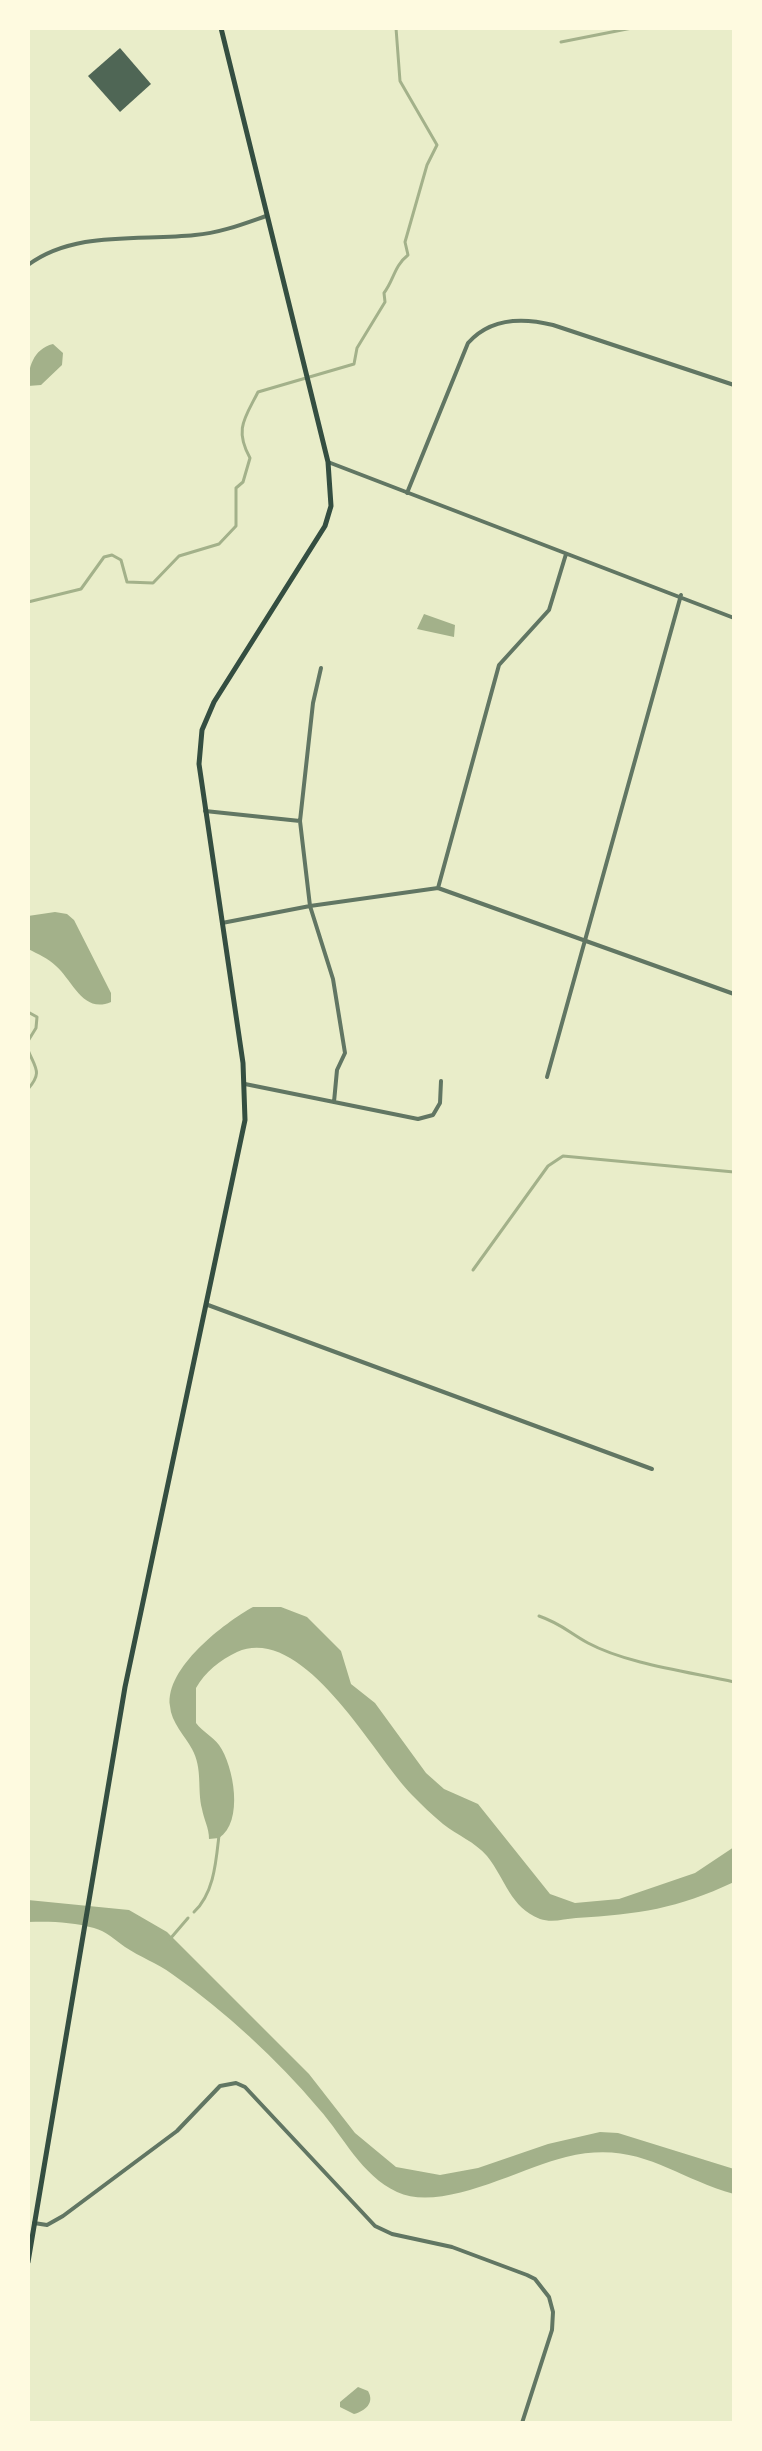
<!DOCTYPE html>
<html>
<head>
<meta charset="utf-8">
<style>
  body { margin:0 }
  #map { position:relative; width:762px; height:2451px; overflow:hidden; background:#e9edc9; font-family:"Titillium Web",sans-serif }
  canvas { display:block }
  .frame { position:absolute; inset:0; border:30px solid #fefae0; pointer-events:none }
</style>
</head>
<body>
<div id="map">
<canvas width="762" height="2451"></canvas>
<div class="frame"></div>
</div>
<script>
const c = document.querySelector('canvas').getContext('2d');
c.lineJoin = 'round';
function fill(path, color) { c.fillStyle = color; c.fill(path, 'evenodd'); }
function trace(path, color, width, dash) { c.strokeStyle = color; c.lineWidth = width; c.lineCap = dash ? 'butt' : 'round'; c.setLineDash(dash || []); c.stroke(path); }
fill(new Path2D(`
  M53,344L63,353L62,365L41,385L28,386C28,368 33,349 53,344Z
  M424,614L455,625L454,637L417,629Z
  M55,912L67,914L74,920L111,993V1002C83,1014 73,981 56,966C48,958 38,954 28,949V916Z
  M253,1607H281L307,1617L341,1651L351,1684L375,1703L426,1773L444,1789L478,1804L550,1894L575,1903L619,1899L695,1873L734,1847V1882C676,1909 640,1914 576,1918C564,1919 552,1923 540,1919C510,1907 506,1880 487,1856C475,1842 457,1835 443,1824C432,1815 422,1805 412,1795C373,1755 304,1623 237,1652C220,1660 205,1672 196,1688V1723C203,1732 212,1736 219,1745C234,1766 244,1822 219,1838L209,1839C209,1828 204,1820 202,1809C197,1789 203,1769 192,1749C185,1736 171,1722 170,1706C165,1668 224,1623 253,1607Z
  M28,1900L129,1910L167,1932L309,2074L355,2133L396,2167L440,2175L478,2168L548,2144L600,2132L618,2133L734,2169V2194C672,2177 639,2139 566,2157C520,2168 442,2213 397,2192C361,2175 344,2137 319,2109C276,2058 226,2012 172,1974C157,1963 140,1957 125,1947C115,1940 106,1931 94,1928C73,1922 50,1921 28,1922Z
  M358,2387L368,2391C375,2403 365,2411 354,2414L340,2407V2402Z`), '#a3b18a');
trace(new Path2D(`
  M561,42L632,28
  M28,602L81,589L104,557L112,555L121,560L127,582L153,583L179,556L219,544L236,526V488L243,482L250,458C234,429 245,418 258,392L354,364L357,348L385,302L384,293C394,280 394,266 408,255L405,242L427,165L437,145L400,81L396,28
  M28,1012L37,1017L36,1028L28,1041
  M28,1050C35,1068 43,1072 28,1089
  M473,1270L548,1166L563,1156L734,1172
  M539,1616C562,1624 568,1632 588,1643C627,1664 690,1672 734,1682
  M194,1912C214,1893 216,1862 219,1835
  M170,1939L188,1918`), '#a3b18a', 3);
fill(new Path2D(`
  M120,48L151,84L120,112L88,76Z`), '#4f6655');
trace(new Path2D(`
  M28,265C75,230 140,241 195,235C220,233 243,224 266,216
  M328,462L734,618
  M407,493L468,343C490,318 521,317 553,325L734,385
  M321,668L313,703L300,821L310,906L333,979L345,1053L337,1070L334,1102
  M205,811L300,821
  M438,888L499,665L549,610L566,554
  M222,923L310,906L438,888L734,994
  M547,1077L681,595
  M245,1084L418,1119L433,1115L440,1103L441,1081
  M208,1305L652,1469
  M34,2223L47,2225L63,2216L177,2131L220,2086L236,2083L245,2087L375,2226L392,2234L452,2247L527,2275L535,2279L549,2297L553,2312L552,2330L522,2423`), '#617663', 4);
trace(new Path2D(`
  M28,2262L125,1687L245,1120L243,1063L199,764L202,730L214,702L325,526L331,506L328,462L221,28`), '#344e41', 5);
</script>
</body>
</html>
